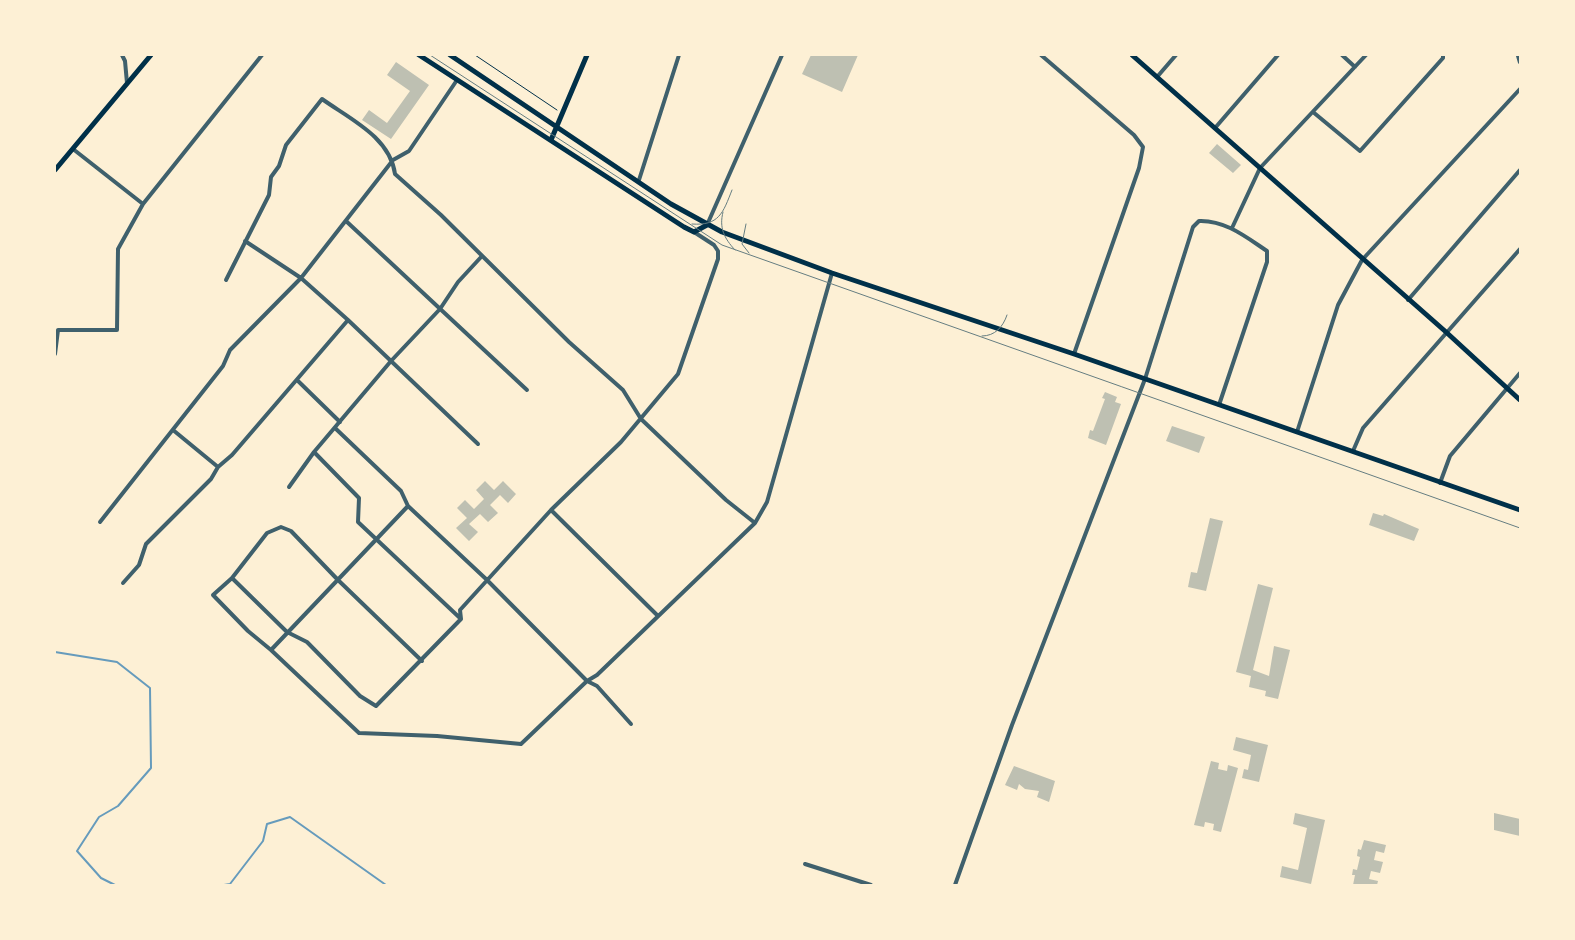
<!DOCTYPE html>
<html>
<head>
<meta charset="utf-8">
<style>
  body { margin:0 }
  #map { position:relative; width:1575px; height:940px; overflow:hidden; background:#fdf0d5; font-family:"Golos Text",sans-serif }
  canvas { display:block }
  .frame { position:absolute; inset:0; border:56px solid #fdf0d5; pointer-events:none }
</style>
</head>
<body>
<div id="map">
<canvas width="1575" height="940"></canvas>
<div class="frame"></div>
</div>
<script>
const c = document.querySelector('canvas').getContext('2d');
c.lineJoin = 'round';
function trace(path, color, width, dash) { c.strokeStyle = color; c.lineWidth = width; c.lineCap = dash ? 'butt' : 'round'; c.setLineDash(dash || []); c.stroke(path); }
function fill(path, color) { c.fillStyle = color; c.fill(path, 'evenodd'); }
trace(new Path2D(`
  M55,652L117,662L150,688L151,768L118,806L99,817L77,851L101,878L115,885
  M224,885L230,884L263,841L267,824L290,817L386,885`), '#669bbc', 2);
fill(new Path2D(`
  M811,55H858L842,92L802,74Z
  M396,62L429,85L391,139L362,120L369,110L387,123L410,91L387,75Z
  M1217,144L1241,165L1233,173L1209,153Z
  M1105,392L1117,397L1115,402L1121,404L1106,445L1088,438L1090,430L1093,431L1105,399L1102,398Z
  M1172,426L1205,437L1199,453L1166,441Z
  M485,481L494,490L503,481L516,494L508,503L500,495L490,505L498,513L488,522L480,514L469,524L478,532L469,541L456,528L467,518L457,508L465,500L474,509L484,499L476,490Z
  M1373,513L1383,516L1384,514L1419,529L1414,541L1369,525Z
  M1210,518L1223,521L1206,591L1188,587L1191,572L1197,573Z
  M1258,584L1273,588L1253,670L1269,676L1274,646L1290,650L1278,699L1265,696L1266,691L1249,687L1251,676L1236,672Z
  M1236,737L1268,745L1259,782L1242,778L1244,769L1248,770L1251,755L1233,750Z
  M1211,761L1219,763L1218,769L1227,771L1228,765L1238,768L1221,832L1213,830L1214,824L1205,822L1204,827L1194,825Z
  M1014,766L1055,781L1049,802L1037,797L1039,791L1025,789L1019,784L1017,790L1005,785Z
  M1295,813L1325,820L1311,884L1280,877L1282,866L1298,870L1307,828L1293,824Z
  M1494,813L1520,819V836L1494,830Z
  M1364,840L1386,845L1384,853L1376,851L1374,860L1383,862L1380,873L1371,871L1369,879L1378,881L1377,885H1353L1355,875H1352L1353,869L1357,870L1360,857L1357,856L1358,849L1361,850Z`), '#bec0b2');
trace(new Path2D(`
  M475,55L557,110`), '#003049', 1);
trace(new Path2D(`
  M122,55L125,61L127,83
  M1041,55L1134,135L1143,147L1139,168L1074,354
  M1342,55L1355,67
  M1157,77L1176,55
  M1313,112L1360,151L1443,58V55
  M1215,128L1278,55
  M73,149L143,204
  M639,180L679,55
  M346,221L527,390
  M707,225L782,55
  M1232,228L1260,168L1366,55
  M245,241L301,278L348,320L478,444
  M226,280L269,195L271,177L279,166L286,145L322,99C350,119 390,137 395,174L441,215L569,342L623,390L641,419L726,500L755,523
  M1408,300L1520,170
  M55,354L58,330H117L118,249L143,204L262,55
  M297,380L340,422
  M335,428L401,491L408,506L486,579L587,681L597,686L631,724
  M173,430L218,467
  M1297,432L1338,305L1362,260L1520,89
  M1353,451L1363,428L1520,249
  M314,452L359,498L358,522L461,619
  M1440,483L1450,456L1520,373
  M289,487L314,452L391,361L440,309L458,282L482,256
  M408,506L271,650L359,733L437,736L521,744L587,681L597,675L755,523L767,502L832,273
  M551,510L658,616
  M100,522L223,366L230,350L301,278L393,160L409,151L457,80
  M232,578L287,632L307,642L360,696L376,706L461,619L460,610L551,510L621,442L678,374L718,259V251L714,245L694,232
  M123,583L139,565L146,544L211,479L218,467L232,455L348,320
  M271,650L248,631L213,595L232,578L267,533L281,527L291,531L338,580L422,661
  M805,864L871,885
  M955,885L1012,725L1145,379L1193,227L1199,221C1225,220 1246,237 1267,251V262L1219,405`), '#3f606c', 4);
trace(new Path2D(`
  M1518,55L1520,62`), '#3f606c', 4.5);
trace(new Path2D(`
  M419,55L684,227L694,232L707,225
  M450,55L671,204L722,232L832,273L1074,354L1520,510
  M1132,55L1446,332L1520,400
  M551,140L587,55
  M55,170L151,55`), '#003049', 5);
trace(new Path2D(`
  M430,55L722,245L1520,528
  M723,212C719,228 724,238 735,250
  M692,224C719,226 723,213 732,190
  M746,224L742,244L749,253
  M982,336C995,336 1003,327 1007,315`), '#657d81', 1);
</script>
</body>
</html>
